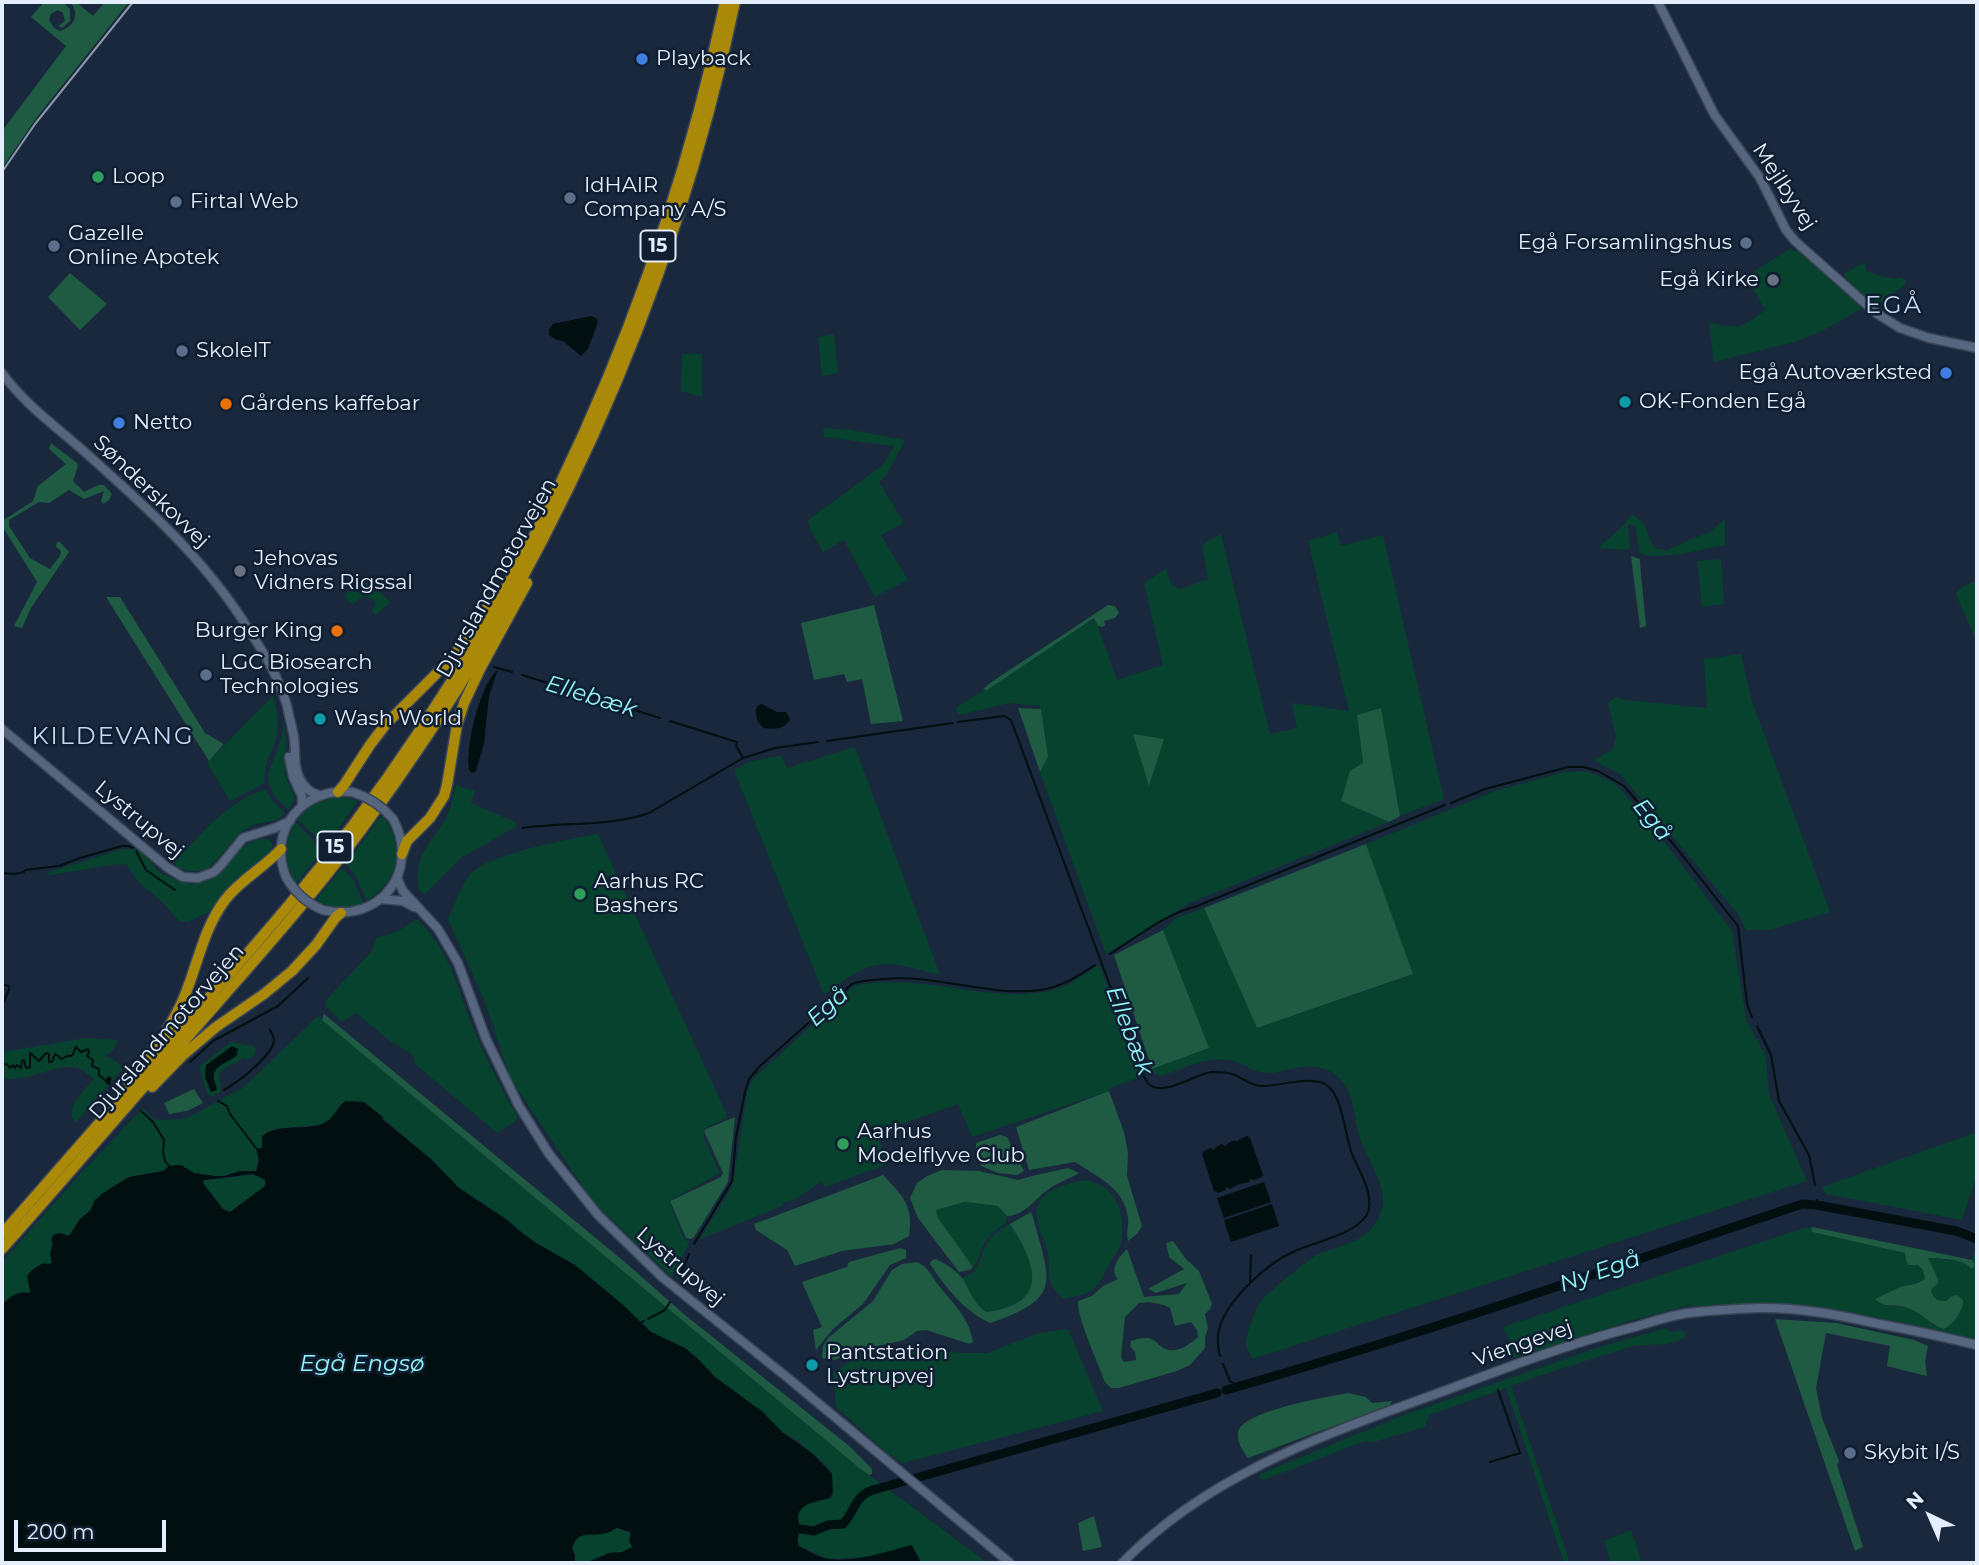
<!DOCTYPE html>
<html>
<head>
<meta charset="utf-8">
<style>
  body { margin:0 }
  #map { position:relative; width:1979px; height:1565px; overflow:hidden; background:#19283c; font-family:Montserrat,sans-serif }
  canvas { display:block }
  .frame { position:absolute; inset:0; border:4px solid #e4eefc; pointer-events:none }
  .north { position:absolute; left:1895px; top:1481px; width:70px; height:70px; -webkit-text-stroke:5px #101e32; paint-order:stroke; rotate:316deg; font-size:19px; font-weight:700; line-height:28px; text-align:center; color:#e4eefc }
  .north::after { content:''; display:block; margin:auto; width:24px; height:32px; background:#e4eefc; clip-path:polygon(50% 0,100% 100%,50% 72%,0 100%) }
  .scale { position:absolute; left:14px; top:1520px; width:152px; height:32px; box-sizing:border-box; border:4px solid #e4eefc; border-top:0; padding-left:9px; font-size:21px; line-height:24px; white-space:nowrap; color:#e4eefc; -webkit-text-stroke:5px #101e32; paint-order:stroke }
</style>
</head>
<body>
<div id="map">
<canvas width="1979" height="1565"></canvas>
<div class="frame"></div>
<div class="north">N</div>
<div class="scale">200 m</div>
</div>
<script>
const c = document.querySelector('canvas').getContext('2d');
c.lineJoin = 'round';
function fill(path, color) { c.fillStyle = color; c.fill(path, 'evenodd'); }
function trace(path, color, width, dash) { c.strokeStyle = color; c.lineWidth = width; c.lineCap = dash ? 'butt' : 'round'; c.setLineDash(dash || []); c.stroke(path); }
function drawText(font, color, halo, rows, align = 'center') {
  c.font = font + ' Montserrat,sans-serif'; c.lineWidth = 5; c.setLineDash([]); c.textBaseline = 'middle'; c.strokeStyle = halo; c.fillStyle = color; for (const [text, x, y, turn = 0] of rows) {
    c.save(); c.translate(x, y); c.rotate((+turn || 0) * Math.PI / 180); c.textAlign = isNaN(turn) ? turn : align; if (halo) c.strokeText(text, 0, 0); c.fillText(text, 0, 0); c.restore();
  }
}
fill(new Path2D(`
  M1791,248L1794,252L1799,248L1821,267L1831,281L1861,306V309L1824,330L1798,341L1714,362L1709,323C1740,328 1739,330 1765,310L1749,283L1747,276Z
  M1865,262L1867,272L1871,271L1874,274L1896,279L1900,277L1906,280L1904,286L1877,306L1856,289L1843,274Z
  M834,334L838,373L822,376L818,337Z
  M682,354H702V397L681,391Z
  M823,428L851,430L905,440L887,474L879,482L904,523L881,535L908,580L875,597L844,540L823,552L811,531L808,520L883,465L894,446L824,437Z
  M1632,514L1643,522L1653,546L1657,549L1668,550L1689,540L1708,533L1725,519V545C1700,549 1662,562 1639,553L1636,526L1628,524L1630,550L1598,548L1625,524Z
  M1337,532L1341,546L1383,535L1444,799L1400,816L1381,709L1357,715L1363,764L1341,801L1389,822L1190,903L1106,954L1040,772L1048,757L1040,706L1009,703L959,715L956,711L957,707L1095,618L1117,680L1163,665L1144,583L1166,569L1172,586L1181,589L1208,579L1202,545L1221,534L1270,734L1297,728L1292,703L1349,711L1308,541Z
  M1721,559L1724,604L1702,607L1697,561Z
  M362,578L391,602L376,615L371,611L376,603L373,600L364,596L353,604L348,601L345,595Z
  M1975,581L1977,583V643L1956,594L1962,587Z
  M1741,654L1752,701L1830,912L1769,930H1746L1738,914L1620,774L1593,760L1612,750L1616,737L1608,703L1616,697L1625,700L1707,708L1704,659Z
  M273,696C277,711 280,726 276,740C270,757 263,764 265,783L230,801L207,763Z
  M283,719L286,739L285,775L295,797L293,803L288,810L276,798L269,784L268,774L282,737Z
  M855,747L940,975C881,959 874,957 824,995L734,770L752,761L781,755L787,768Z
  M1583,771L1594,774L1614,783L1622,791L1647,819L1732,931L1746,1019L1766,1057L1769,1094L1807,1181L1252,1359C1251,1355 1247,1349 1246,1345C1245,1336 1256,1307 1262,1300C1267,1293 1307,1261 1315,1256C1334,1246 1363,1244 1375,1224C1378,1219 1383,1211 1383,1205C1385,1182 1368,1161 1361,1141C1353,1120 1356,1092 1338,1077C1321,1061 1298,1067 1278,1072C1255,1077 1248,1063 1228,1060C1205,1056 1183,1069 1162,1076L1155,1074L1152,1069L1209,1048L1163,930L1176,918L1204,908L1257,1028L1412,975L1366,844L1495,791L1564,772Z
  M456,785L475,791L471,803L515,822L517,826L461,858L425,894L419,890C412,856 431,844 446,818C451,808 453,795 456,785Z
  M265,789L272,800L285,813C273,826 262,820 249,827C222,842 216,885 177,867L175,863C202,832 225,804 265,789Z
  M344,797L358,801L326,846L297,819C310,805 324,798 344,797Z
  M382,815C406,847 400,879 367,901L355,875L346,864Z
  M295,822L323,850L296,883C284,864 284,843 295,822Z
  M598,834L728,1117L704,1129V1138L720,1173L669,1201L685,1240L690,1241L672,1277L593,1202L511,1080L485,1002L448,919C455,905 460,887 470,875C486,854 570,839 598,834Z
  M260,839H268L272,842L273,850L269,855L237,878L209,912L188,922L179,921L161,901L138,882L126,864L104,866L45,876L52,871L123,849C128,850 134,848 139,850C149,855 153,868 162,874C163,874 172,877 172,878C183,882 192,886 204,882C229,873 233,846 260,839Z
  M342,868L352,878L364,903C346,909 332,909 316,900Z
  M415,920H418C450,950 458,990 474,1030C487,1060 501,1089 518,1117L515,1122L497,1133L415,1064L413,1057L410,1053L390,1041L356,1013L342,1022L325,1006L327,999L372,951L377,937C393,935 402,929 415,920Z
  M1099,965L1142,1076L1111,1088L1109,1091L972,1137L958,1104L877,1133L888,1164L825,1187L822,1181L796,1199L783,1203L782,1206L700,1239L733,1185L747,1093L752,1080L854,986C922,970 1000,1010 1062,987C1075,982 1087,972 1099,965Z
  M318,1016L858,1467L988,1563H921L917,1554L828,1559L799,1546C796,1539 799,1537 799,1530C800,1526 798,1522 798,1518C798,1503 818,1501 830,1498V1470L826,1465L799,1442L782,1432L737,1393L715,1377L698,1359L685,1348L651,1332L622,1304L575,1265L536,1243L521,1232L506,1219L459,1188L431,1159L364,1102L346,1101L341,1104L334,1117L320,1125L273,1129L267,1132L262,1148L259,1149C257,1156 258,1163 256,1171H240L224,1176H215L194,1173L180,1165L169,1166L163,1171L129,1177L103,1193L94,1201L91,1210L80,1219L69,1237L53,1244L50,1254L52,1263L49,1264L29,1294L10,1297L2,1305V1262L79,1175L143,1108L154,1119L158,1120L183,1119L191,1116L244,1087Z
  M86,1038L118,1040L114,1049L106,1056L116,1061L123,1069L75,1123C65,1106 83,1092 94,1079C90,1076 84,1071 80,1069C57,1060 27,1086 2,1077V1052Z
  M231,1042L253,1046L256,1050L252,1058L247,1060L243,1058C235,1064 225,1066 218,1074L221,1084L220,1092L213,1096L208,1095L199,1067Z
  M1977,1132V1174L1962,1220L1826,1194L1822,1187Z
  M247,1174L261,1176L265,1180V1186L230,1212L223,1209L203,1183L204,1180L230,1178Z
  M1088,1180C1110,1187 1121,1200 1122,1224C1122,1231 1123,1239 1120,1246C1117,1253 1112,1259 1109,1265C1104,1273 1101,1282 1094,1289C1086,1296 1072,1296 1063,1299C1060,1295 1055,1291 1052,1286C1047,1277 1050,1264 1048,1254C1045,1242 1039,1230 1037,1217C1033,1191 1068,1182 1088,1180Z
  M965,1202L998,1206L1007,1216L1006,1223C994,1230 986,1238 981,1251C978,1257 978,1262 973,1267L937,1218L936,1210Z
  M1010,1224C1038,1265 1050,1304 986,1312L975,1304L962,1278C981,1273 979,1256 988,1242C993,1233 1002,1228 1010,1224Z
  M1812,1227V1232L1906,1253L1923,1270L1925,1279L1918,1283L1900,1287L1876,1300C1885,1310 1896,1304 1908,1308C1919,1312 1928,1320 1936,1327L1952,1296L1947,1301C1938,1301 1933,1299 1931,1290L1938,1283V1279L1928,1258L1959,1261L1975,1265L1972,1260L1975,1249H1977V1340C1914,1326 1850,1309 1785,1305C1754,1303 1723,1306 1693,1309L1691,1305L1633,1320L1514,1358L1510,1342L1503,1327L1804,1228Z
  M1666,1328L1672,1332L1680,1330L1685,1332V1338L1667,1344L1633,1346L1554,1371L1511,1386L1570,1563H1564L1506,1388L1429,1415L1425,1427L1374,1442L1365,1441L1264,1480L1259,1478L1260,1474L1404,1415L1599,1347Z
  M1068,1329L1103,1411L903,1463L888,1454L836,1407L833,1372L853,1360L907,1349L964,1353H988L1039,1333Z
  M617,1528L632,1534V1547C624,1554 619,1551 609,1553C597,1557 590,1563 575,1563C575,1558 572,1552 573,1547C575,1530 596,1536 607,1533C608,1533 616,1528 617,1528Z
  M1631,1530L1642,1563H1611L1604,1541Z`), '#06422d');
fill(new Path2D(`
  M44,2H63L70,9V21L62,28L58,26L65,21L63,13L58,10L51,14L49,20L54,28L60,31C75,26 80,14 70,2H76L93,16L105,2H129L37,117L2,168V131L66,46L31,17Z
  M70,273L107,304L80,330L48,297Z
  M51,443L77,463L78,466L73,481L84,492L98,485H104L112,494L109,500L103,504L101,501L104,491L84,499L69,490L49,503L39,502L9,520V526L30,558L50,569L60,556L61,551L56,547L57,542H60L69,552L31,608L22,628L14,626L37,582L2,526V521L33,501L38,486L66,464L49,449Z
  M1631,556L1640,559V563L1646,626L1640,628Z
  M106,597H120L205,733L224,744L209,761Z
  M874,605L903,721L871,724L862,679L847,682L844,674L814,680L801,623Z
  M1108,605L1115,606L1119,613L1115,618L1104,621L1105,625L1103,627L1098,626L1094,618L987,690L983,689L990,683Z
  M1018,708L1041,709L1048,757L1040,772Z
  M1381,708L1400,816L1389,822L1341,801L1350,771L1363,763L1357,715Z
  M1133,734L1164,739L1149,786Z
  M1366,844L1413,974L1257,1028L1204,908Z
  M1163,930L1209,1048L1152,1069L1114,955Z
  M324,1014L626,1263L685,1315L848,1445L872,1469V1474L869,1475L858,1467L322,1020Z
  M194,1089L203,1103L187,1111L169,1114L164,1103Z
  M1109,1091L1124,1132L1128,1153L1127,1176L1142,1226L1137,1234L1128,1241C1126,1233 1129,1226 1128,1218C1125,1188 1096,1176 1075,1162L1029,1170L1016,1127Z
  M735,1117L728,1182L694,1237L691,1239L686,1238L670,1201L721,1177L723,1173L704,1131L706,1129Z
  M1000,1135L1007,1137L1024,1171L1017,1175L998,1173L981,1166L976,1154V1143Z
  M1068,1168L1079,1173C1070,1179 1058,1182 1049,1189C1035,1198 1025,1216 1007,1216L998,1206L965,1202L936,1210L938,1218L973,1267L970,1270L959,1272L918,1218L910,1198L917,1183L927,1176L942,1170L979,1171L1018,1180L1032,1176Z
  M883,1175C903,1196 914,1206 909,1236L894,1244L842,1251L795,1266L787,1250L756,1230L754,1224Z
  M1031,1212L1033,1217C1050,1282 1064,1298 990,1323C964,1311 946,1288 930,1264L931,1261L935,1259C944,1262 957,1271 963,1279C971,1293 972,1301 986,1312C1050,1304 1037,1265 1010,1224Z
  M1812,1227L1972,1260L1975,1265L1972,1269C1963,1258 1941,1259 1928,1258L1938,1279V1283L1931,1290C1933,1299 1938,1301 1946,1301L1952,1296L1957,1295L1963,1300C1963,1312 1954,1323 1944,1329C1931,1325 1922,1313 1908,1308C1897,1303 1885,1310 1875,1299L1900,1287L1918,1283L1925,1279L1923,1270L1918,1265H1908L1906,1260L1905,1253L1812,1232Z
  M1173,1241L1186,1259L1199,1271L1212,1304L1210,1309L1205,1314L1208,1328L1205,1337V1348L1190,1365L1177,1371L1119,1388H1111L1105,1382C1098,1363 1077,1318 1078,1301L1092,1296L1103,1286L1118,1279C1109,1269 1119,1257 1127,1249L1144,1297L1179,1294L1187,1283L1156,1293L1148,1289L1184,1269L1169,1257L1166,1243ZM1149,1302L1164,1305L1170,1308L1175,1326L1191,1322L1197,1330L1198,1337C1189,1345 1174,1356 1162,1347C1157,1344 1155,1339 1148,1338C1143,1337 1137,1339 1131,1341L1130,1346L1135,1352L1136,1360L1124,1362L1121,1357L1125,1317L1139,1303Z
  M900,1248L906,1250V1258L890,1265L863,1304L833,1329L816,1350L813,1330L822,1327L802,1282L847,1267L849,1262Z
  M917,1262C929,1267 931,1276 939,1286C953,1303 970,1319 973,1342L970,1344L926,1330L917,1331L904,1340L866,1349L834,1360L822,1358L823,1346L828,1338L873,1301L892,1270L902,1264Z
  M1775,1319L1836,1323L1914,1340L1928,1346L1925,1361L1927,1376L1887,1366L1890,1346L1826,1333L1816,1388L1822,1418L1839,1461L1837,1465L1863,1547L1855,1551Z
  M1348,1393L1366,1397L1372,1403L1392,1401L1390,1405L1248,1458C1243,1451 1237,1443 1238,1433C1240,1411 1328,1397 1348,1393Z
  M1094,1516L1102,1547L1083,1551L1078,1523Z`), '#1e5b42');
fill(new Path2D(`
  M591,316L596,318L598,322L588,349L581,356L563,341L557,340L549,335V330L553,324Z
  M498,669L489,696L484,743L476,771L472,773L469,770C465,746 480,685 498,669Z
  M762,704L777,712H786L790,719C785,729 774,730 764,728C757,723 754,714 757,706Z
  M232,1046L238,1049L237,1055C229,1063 212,1065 214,1079C215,1083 216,1086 217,1090L211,1092L205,1077L206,1065Z
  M346,1101L364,1102L383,1117L382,1119L431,1159L459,1188L506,1219L521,1232L536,1243L575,1265L622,1304L651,1332L685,1348L698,1359L715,1377L763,1412L782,1432L813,1454L832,1474L833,1493L830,1498C819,1501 798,1503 798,1518C798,1522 800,1526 799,1530C799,1537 796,1539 799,1546C808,1551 819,1558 830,1559C854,1563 888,1551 912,1545L921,1563H586L609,1553L622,1552L632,1547L629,1540L631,1532L617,1528C614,1529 609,1533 606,1533C591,1537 577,1529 572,1549L575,1555V1563H2V1305C11,1296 17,1291 29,1293L30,1291L27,1276L32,1270L43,1263L49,1264L52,1263L50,1254L53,1244L51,1240L53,1235L60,1233L69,1236L80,1219L91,1210L94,1201L103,1193L129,1177L163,1171L169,1166L181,1165L194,1173L215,1176H224L240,1171H256L259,1161L256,1148H262V1136C280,1123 302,1131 322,1124C335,1119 336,1107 346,1101ZM253,1174L265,1180V1186L230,1212L223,1209L203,1183L204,1180Z
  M1247,1136L1250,1138L1263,1175L1260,1178L1254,1180L1251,1179L1249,1182L1239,1184L1230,1189L1227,1187L1225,1190L1218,1193L1214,1191L1202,1154L1204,1151L1211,1148L1214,1150L1216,1147L1222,1144L1226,1146C1229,1141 1233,1140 1238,1141L1240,1139Z
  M1264,1182L1271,1202L1224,1218L1217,1198Z
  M1272,1204L1279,1226L1231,1242L1224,1220Z`), '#010f10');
trace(new Path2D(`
  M494,667L512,672
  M522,675L660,718
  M670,721L737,742L736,746L743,758L775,748L818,742
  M958,722L1004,716L1011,720L1144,1077C1146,1079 1147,1083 1150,1085C1165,1096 1196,1074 1211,1072C1216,1072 1227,1072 1232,1074C1242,1077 1249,1085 1261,1086C1279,1087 1315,1073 1329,1087C1345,1102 1344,1140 1355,1161C1362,1175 1376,1201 1366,1216C1353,1235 1315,1242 1295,1251C1267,1263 1227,1300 1219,1329C1217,1337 1218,1348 1220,1356
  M827,741L953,723
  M1451,803L1485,789L1568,767H1583L1598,771L1624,786L1675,846L1738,926L1747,1004L1752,1017
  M523,828C564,822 609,827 649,813L743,758
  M136,851L146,870L175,890
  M2,873L15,874L24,872L25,870L59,866L80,858L122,846H128L133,848
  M1110,954C1137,937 1165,914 1197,906L1445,805
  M2,984L9,986V989L2,1006
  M1757,1026L1771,1055L1779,1101L1809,1155L1815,1185
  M190,1062L213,1041L278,1006L308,978
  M2,1064H7L10,1068L13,1065L15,1068L17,1065L21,1068L22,1061L24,1060L26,1068H28L30,1067V1053L39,1061L46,1053L49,1054V1062H52L55,1054L62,1059L67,1056H72L76,1047L81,1052L88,1049L89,1052L87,1056L93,1060L92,1066L99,1069V1075L110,1084
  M224,1090C237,1083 272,1056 274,1041C274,1035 272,1034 270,1030
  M218,1101L227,1106L230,1114L256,1148
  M141,1111L153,1122L164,1140L163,1152L165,1161L169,1166
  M1817,1200V1205
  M694,1244L732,1181L736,1137L745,1092L749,1079L760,1066L852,984C862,980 873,980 884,979C937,974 988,997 1041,990C1062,987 1078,976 1095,965
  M681,1274L689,1254
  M1250,1282L1251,1255
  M648,1319L665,1310L670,1302
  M640,1323L644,1321
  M1223,1364L1230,1381L1239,1387
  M1490,1462L1520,1453L1498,1390`), '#010f10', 2);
trace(new Path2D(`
  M108,1082L109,1079`), '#010f10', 5);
trace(new Path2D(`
  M1226,1390C1420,1335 1611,1268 1802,1204L1817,1205L1956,1231L1977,1239
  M800,1529L814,1531L828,1525L843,1524C856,1511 853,1497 873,1490L1217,1393`), '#010f10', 9);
const secondary = new Path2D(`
  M1658,2L1714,114L1760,178L1786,230L1795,241L1876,313L1900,328L1929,338L1977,348
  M2,373C24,404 58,428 87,454C143,504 198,553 240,616C258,644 278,673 287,706C289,716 292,727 294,737C296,752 293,765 300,779C304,787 310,793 319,795
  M2,729L168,868L183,877L198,878L214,872L221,865L243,838L275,828L290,821
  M289,757L293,777L302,796V806
  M286,877C267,830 303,787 352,792
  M397,878L403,891L438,929L458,963L486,1039L519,1106L549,1154L598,1215L663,1278L788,1378L1010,1563
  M380,899L403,901L414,907
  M323,910C380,924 421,871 393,819
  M1122,1563C1213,1470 1333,1432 1452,1388C1513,1365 1574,1342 1638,1326C1654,1321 1672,1315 1689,1313C1712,1310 1735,1309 1758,1308C1798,1307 1839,1315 1879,1324C1912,1330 1944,1337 1977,1345`);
const highway = new Path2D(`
  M338,792L344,785L370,745L386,724L453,657L489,605
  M402,854L407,841L430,818L444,796L447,785L457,725L464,703L480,669L527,583
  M128,1081C150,1054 172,1028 185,995C198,963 204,928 225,900C241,879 264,868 281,849
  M152,1087L183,1055L216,1027L264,994L292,971L316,945L336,917L341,913
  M2,1234C72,1153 143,1074 213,993C261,938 309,883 353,825C535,582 662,298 725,2
  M2,1249C61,1183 118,1116 177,1049C240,977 305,906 362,829C544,584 672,301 735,2`);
trace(secondary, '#3a4557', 11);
trace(highway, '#3a4557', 13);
trace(secondary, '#56667e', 8);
trace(highway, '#ab8908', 10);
trace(new Path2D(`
  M2,172L35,124L133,2`), '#8d99aa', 2);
const secondaryBridge = new Path2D(`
  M352,792C369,797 382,806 393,819
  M286,877C295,893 306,903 323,910`);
trace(secondaryBridge, '#3a4557', 11, []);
trace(secondaryBridge, '#56667e', 8);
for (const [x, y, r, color] of [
  [642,59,7,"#3f7fe0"],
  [98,177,7,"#2e9e5b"],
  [570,198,7,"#5c6f8a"],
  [176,202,7,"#5c6f8a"],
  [1746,243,7,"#5c6f8a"],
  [54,246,7,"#5c6f8a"],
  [1773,280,7,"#6b7280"],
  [182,351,7,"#5c6f8a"],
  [1946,373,7,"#3f7fe0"],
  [1625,402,7,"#0f9aa8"],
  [226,404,7,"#e8710a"],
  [119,423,7,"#3f7fe0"],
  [240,571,7,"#6b7280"],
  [337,631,7,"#e8710a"],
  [206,675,7,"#5c6f8a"],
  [320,719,7,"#0f9aa8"],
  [580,894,7,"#2e9e5b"],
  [843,1144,7,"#2e9e5b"],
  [812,1365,7,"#0f9aa8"],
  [1850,1453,7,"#5c6f8a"]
]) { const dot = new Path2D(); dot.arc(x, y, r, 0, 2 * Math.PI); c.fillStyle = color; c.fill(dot); trace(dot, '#101e32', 2.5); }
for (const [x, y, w] of [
  [658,246,35],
  [335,847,35]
]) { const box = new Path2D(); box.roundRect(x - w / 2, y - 15.5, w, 31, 5); c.fillStyle = '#101e32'; c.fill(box); trace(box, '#e4eefc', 2); }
drawText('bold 19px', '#e4eefc', null, [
  ["15",658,246],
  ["15",335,847]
]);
drawText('21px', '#e4eefc', '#101e32', [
  ["Playback",656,59],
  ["Loop",112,177],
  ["IdHAIR",584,186],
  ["Company A/S",584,210],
  ["Firtal Web",190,202],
  ["Gazelle",68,234],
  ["Online Apotek",68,258],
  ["Egå Forsamlingshus",1732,243,"right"],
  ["Egå Kirke",1759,280,"right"],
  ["SkoleIT",196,351],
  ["Egå Autoværksted",1932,373,"right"],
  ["OK-Fonden Egå",1639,402],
  ["Gårdens kaffebar",240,404],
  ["Netto",133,423],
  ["Jehovas",254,559],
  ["Vidners Rigssal",254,583],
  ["Burger King",323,631,"right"],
  ["LGC Biosearch",220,663],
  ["Technologies",220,687],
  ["Wash World",334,719],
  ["Aarhus RC",594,882],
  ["Bashers",594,906],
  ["Aarhus",857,1132],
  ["Modelflyve Club",857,1156],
  ["Pantstation",826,1353],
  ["Lystrupvej",826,1377],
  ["Skybit I/S",1864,1453]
], 'left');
drawText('21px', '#e4eefc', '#101e32', [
  ["Mejlbyvej",1784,187,57],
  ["Sønderskovvej",151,492,44],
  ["Djurslandmotorvejen",497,578,-61],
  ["Lystrupvej",139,820,40],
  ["Djurslandmotorvejen",167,1032,-49],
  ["Lystrupvej",680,1267,41],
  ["Viengevej",1523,1344,-19]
]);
drawText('italic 23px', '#93f6f9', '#101e32', [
  ["Ellebæk",591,697,17],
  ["Egå",1652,820,51],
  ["Egå",828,1007,-42],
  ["Ellebæk",1129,1031,69],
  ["Ny Egå",1600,1272,-19],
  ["Egå Engsø",362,1364]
]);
c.letterSpacing = '2px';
drawText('24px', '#c4d8f3', '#101e32', [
  ["EGÅ",1894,306],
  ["KILDEVANG",113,737]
]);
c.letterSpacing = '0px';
</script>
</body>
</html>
